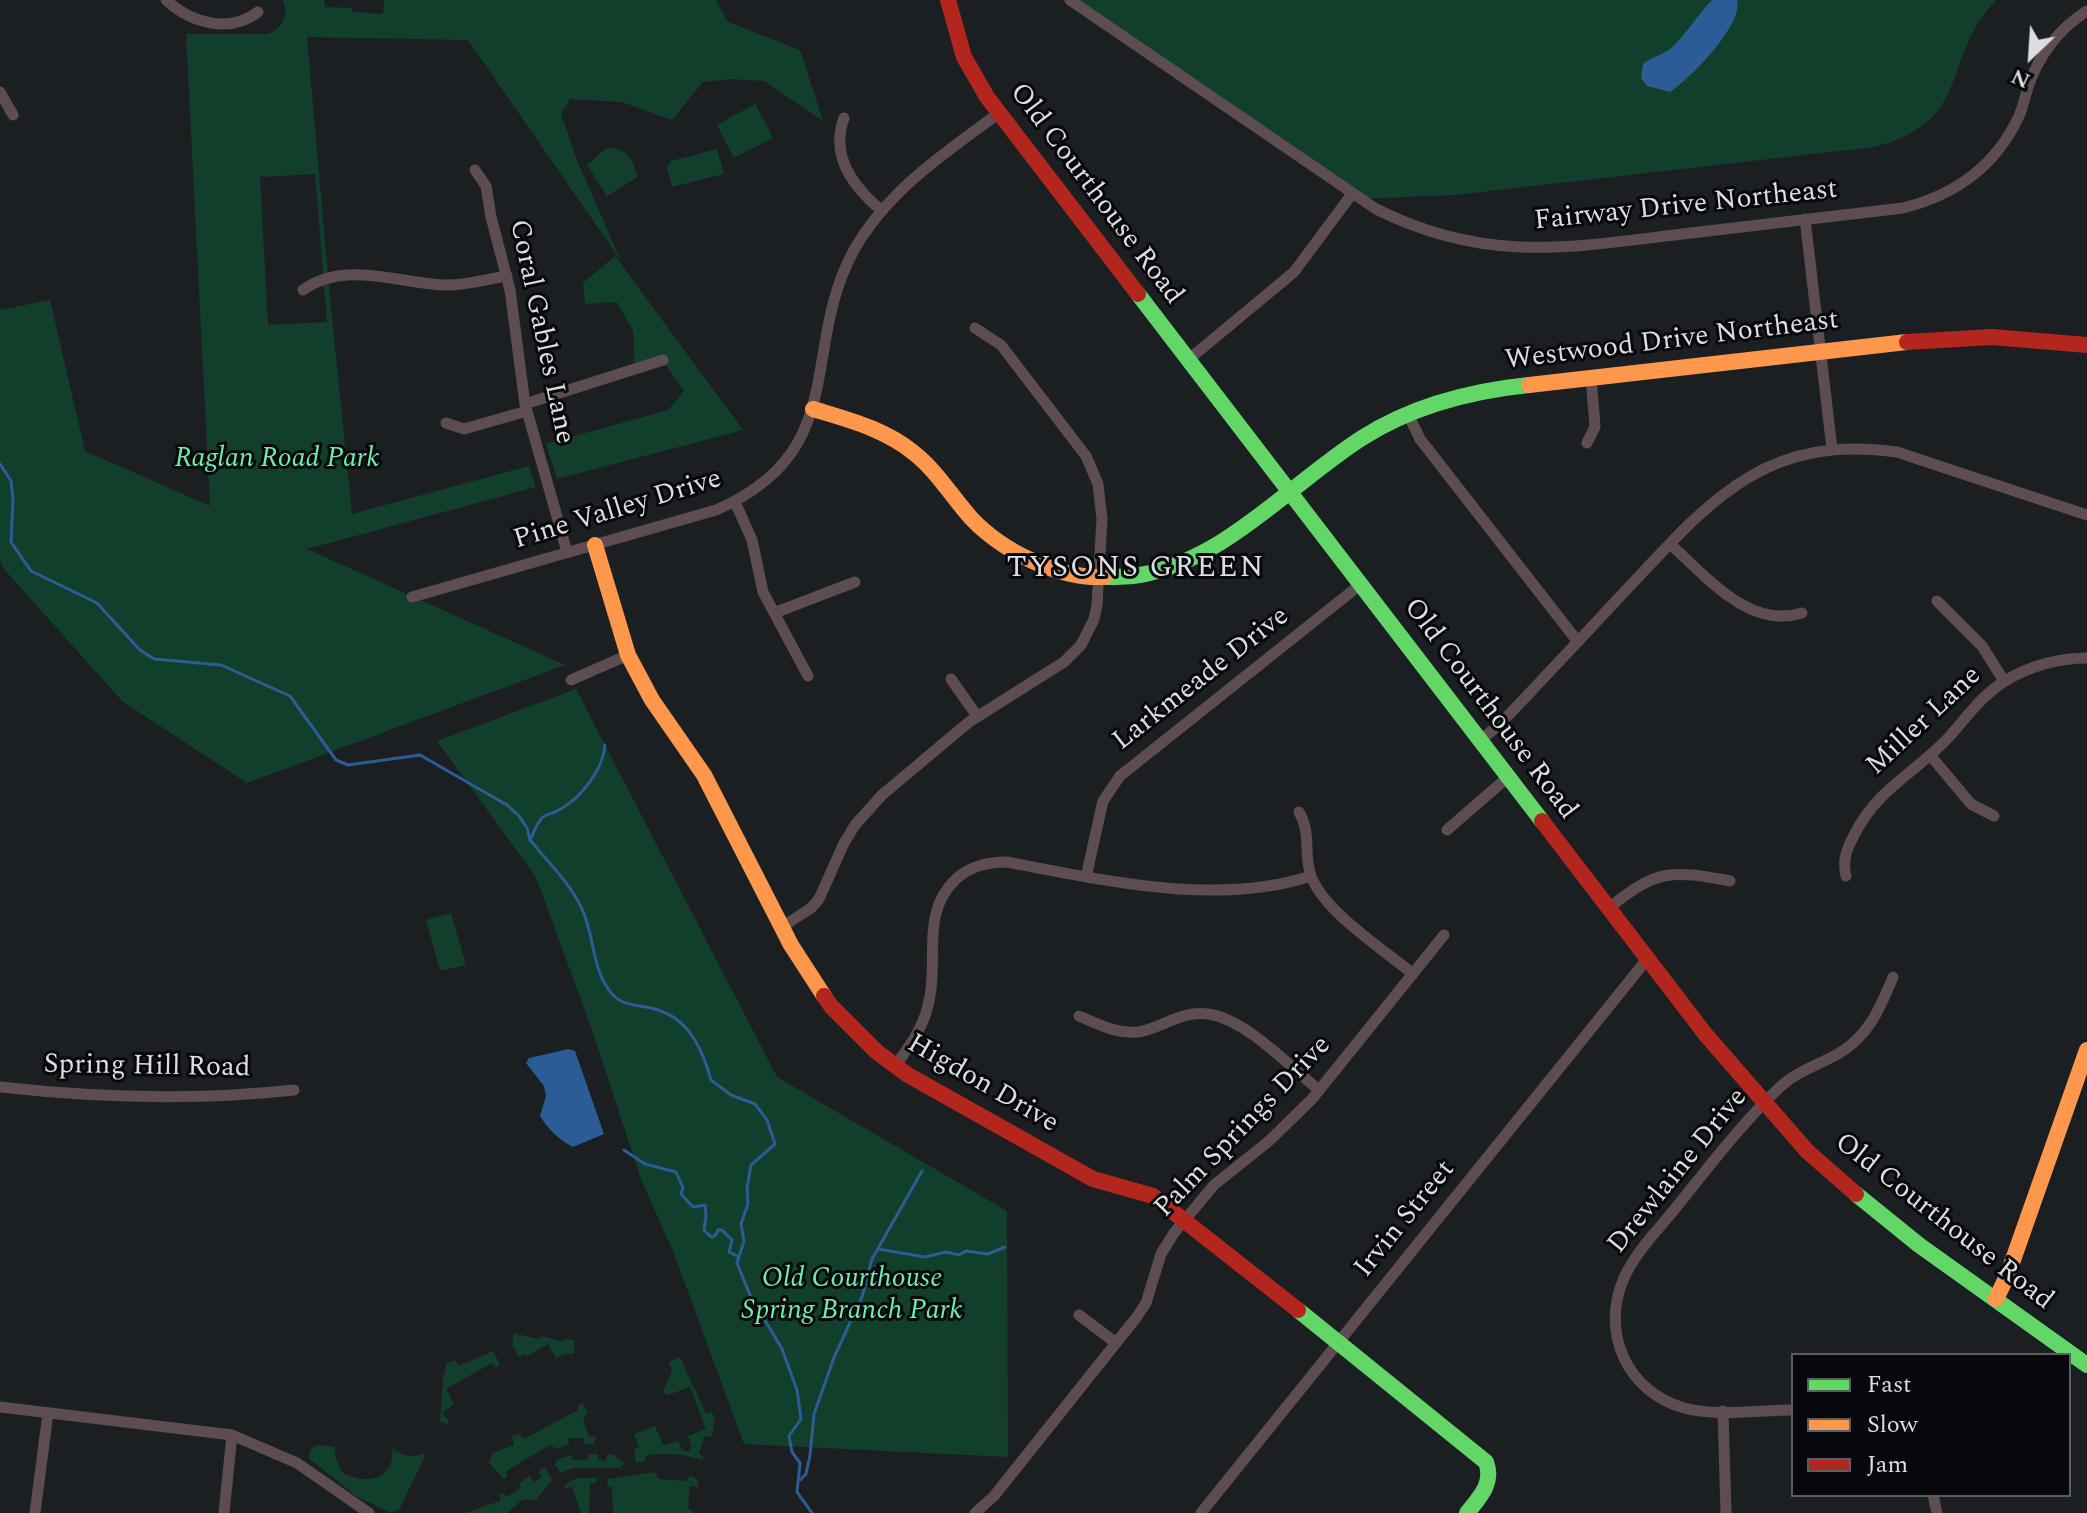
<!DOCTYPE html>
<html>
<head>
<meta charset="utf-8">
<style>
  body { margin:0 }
  #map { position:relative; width:2087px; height:1513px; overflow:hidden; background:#1c1f21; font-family:Spectral,serif }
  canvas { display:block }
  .legend { position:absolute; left:1791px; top:1353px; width:280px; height:144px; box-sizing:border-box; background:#06080b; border:2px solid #5b5e61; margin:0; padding:10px 14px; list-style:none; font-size:24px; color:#dadee2 }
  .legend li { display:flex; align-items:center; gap:16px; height:40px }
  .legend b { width:40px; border:2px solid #5b5e61 }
  .north { position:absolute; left:1991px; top:16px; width:80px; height:80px; -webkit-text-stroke:6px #06080b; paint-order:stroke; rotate:205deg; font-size:22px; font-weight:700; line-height:32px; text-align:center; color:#dadee2 }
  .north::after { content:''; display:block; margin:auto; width:28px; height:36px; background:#dadee2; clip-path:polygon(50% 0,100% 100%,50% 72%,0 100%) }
</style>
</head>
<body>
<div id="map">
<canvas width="2087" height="1513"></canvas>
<ul class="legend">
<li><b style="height:10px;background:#63d668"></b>Fast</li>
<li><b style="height:10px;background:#ff974d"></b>Slow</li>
<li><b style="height:10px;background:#b3261e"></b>Jam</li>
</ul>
<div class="north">N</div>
</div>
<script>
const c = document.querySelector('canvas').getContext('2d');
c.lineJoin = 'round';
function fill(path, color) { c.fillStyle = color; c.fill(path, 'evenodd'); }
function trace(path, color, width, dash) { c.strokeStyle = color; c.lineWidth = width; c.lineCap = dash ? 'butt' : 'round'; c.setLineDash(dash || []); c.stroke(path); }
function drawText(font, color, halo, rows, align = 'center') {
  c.font = font + ' Spectral,serif'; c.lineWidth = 6; c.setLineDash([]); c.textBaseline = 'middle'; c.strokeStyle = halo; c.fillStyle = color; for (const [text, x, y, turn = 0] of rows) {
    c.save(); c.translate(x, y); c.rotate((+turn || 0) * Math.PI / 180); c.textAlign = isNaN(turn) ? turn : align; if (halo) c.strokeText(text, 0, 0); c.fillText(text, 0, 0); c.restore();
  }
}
fill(new Path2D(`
  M283,0H324L325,7L352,8V12L383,14L384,0H716L728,22L800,50L823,121L764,81L730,79L703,82L672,120L622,102L570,99L561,114L577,160L621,261L468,40L307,37L329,288L352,514L529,466L536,487L307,549L565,665L247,783L122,701L3,568L0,560V310L50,300L85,451L210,506L186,34H268C283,28 289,15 283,0ZM315,174L327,322L268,325L260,177Z
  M1070,0H1996C1939,60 1974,122 1874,147L1455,195L1359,199Z
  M755,104L773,138L734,158L717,125Z
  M606,148C626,147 633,159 638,177L607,196L587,165Z
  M717,149L724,174L672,187L667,167L671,161Z
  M615,256L743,430L557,479L546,444L668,410L684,391L662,360L635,367L633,331L617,302L585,304L583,283Z
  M576,689L777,1077L1007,1211L1008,1457L744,1444L673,1251L641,1179L592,1030L536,877L437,741Z
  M451,913L466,965L440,971L426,920Z
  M514,1333L537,1339L542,1336L562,1342L564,1339L574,1340V1354H565L556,1358L548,1344L527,1356L525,1354L519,1357L512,1345Z
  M493,1351L500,1364L496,1368L492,1363L446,1389L454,1404L442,1413L449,1420L448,1424L440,1422L443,1379L447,1363L455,1360L459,1366Z
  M680,1357L706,1414L711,1412L715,1417L712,1436L704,1437L699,1453L704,1458L703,1460C686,1455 664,1451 646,1456L645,1461L636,1463L634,1450L639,1447L634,1434L655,1426L663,1445L678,1441L682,1450L688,1452L692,1448L688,1436L706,1429L690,1387L668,1395L663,1392L672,1371L669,1362Z
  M582,1403L588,1411L583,1419L589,1437H596L593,1445L584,1444L583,1438H568L569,1444L557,1449L550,1445L506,1471L507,1477L504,1479L489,1463L493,1453L514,1445L512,1436L519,1434L524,1439L578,1410V1406Z
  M319,1445L335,1447V1456L342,1472C364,1486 396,1480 392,1448C403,1456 411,1459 424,1453L425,1456L399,1510L391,1513L356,1496L310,1459L309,1454L313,1447Z
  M589,1454H598V1460L606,1461L607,1455L612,1454L625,1463L620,1468H573L561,1473L555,1465L557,1460L571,1455L572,1460H587Z
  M543,1468L546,1469L552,1480L536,1500L523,1499L507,1513H465L500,1501V1492L507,1497L521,1488L519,1484L529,1476L534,1482L541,1477L539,1472Z
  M656,1472L658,1479L687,1481L690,1475L698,1480L699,1487L690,1486L688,1508L694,1513H613L612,1487H608L607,1479Z
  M577,1478H596V1483H590L589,1513H581L572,1487L564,1488L565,1484Z`), '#123f2b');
fill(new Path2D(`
  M1712,0H1737C1744,24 1690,79 1670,92L1647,86L1641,78L1643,64C1651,57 1661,56 1670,49C1686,35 1697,15 1712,0Z
  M569,1049L575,1051L604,1134L573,1147C559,1140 548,1129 540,1116L546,1096L544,1086L526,1063L529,1058Z`), '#2b5c96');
trace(new Path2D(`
  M0,464L11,481L13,499L11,542L31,571L97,603L140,650L154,659L221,665L290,696L336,760L348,765L420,755L507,805L519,816L527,828L530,840C548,862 570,883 582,909C594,934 592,968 609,990C622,1009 639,1003 658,1010C690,1020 703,1051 711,1080L731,1095L755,1104L767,1120L775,1144L751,1165L747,1188L748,1204L741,1224L744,1241L737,1263L750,1295L782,1349L797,1390L801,1419L789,1436L792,1452L800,1463L797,1492L812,1513
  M530,840C534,833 536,824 542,818C547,813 553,814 559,810C581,798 603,770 605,745
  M624,1150L645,1164L676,1172L683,1188L681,1194L693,1207L705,1205L706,1216L704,1230L711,1237L715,1236L718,1230H722L732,1240L729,1252L739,1257
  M878,1249L925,1257L946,1252L959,1255L966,1251L988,1254L1005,1247
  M800,1480L806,1474L810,1455L814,1414L835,1355L862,1297L872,1259L922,1171`), '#2b5c96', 3);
trace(new Path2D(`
  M166,0C191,23 229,34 258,12
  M1070,0L1376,209C1488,265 1572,247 1691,233C1762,224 1833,216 1903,208C1955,195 1996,166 2019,116C2023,107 2025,97 2028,87C2039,55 2059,29 2087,11
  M0,92L13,115
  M844,118C830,156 853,187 881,210
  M475,170L486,186L491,217L510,290L525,404L567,552
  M1805,219L1832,449
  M303,290C345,260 397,283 444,285C464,286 487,279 507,276
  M1188,360L1294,272L1352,194
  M525,404L663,360
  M1408,414L1420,439L1578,642
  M446,423L464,429L527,411
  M1587,443L1595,427L1591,377
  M735,502L752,540L763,592L808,676
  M1670,544C1705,575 1749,630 1802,613
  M412,597L716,510C852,451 799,350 854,250C888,190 945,153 999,113
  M1937,601L1982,646L2004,681
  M774,613L855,582
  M951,679L977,716
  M571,680L628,655
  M1481,740L1502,722C1544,678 1586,633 1628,588C1711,500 1764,434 1897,452L2087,515
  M1930,755L1971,804L1994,816
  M1299,812C1311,832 1304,852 1310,873C1321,910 1383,949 1413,974
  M1447,830L1508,777
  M1846,876C1842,860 1847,849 1854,835C1879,787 1913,775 1948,738C1966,718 1981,696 2005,681C2029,666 2059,658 2087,658
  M1086,877L1103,801L1120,776L1361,584
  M1609,908C1657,869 1670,870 1730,881
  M782,927L811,908L819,899L844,843L855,825L882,795L969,722L1064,662L1081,645L1094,619L1097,605L1102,519L1098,484L1086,456L1001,345L975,328
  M1079,1016C1098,1024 1116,1034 1138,1032C1163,1028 1181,1010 1208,1014C1246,1019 1290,1067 1319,1090
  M895,1066C910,1046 924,1027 929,1001C939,959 920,913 956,879C970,866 988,862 1007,862C1103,880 1216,907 1311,876
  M0,1087C99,1098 195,1101 294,1090
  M1079,1315L1116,1343
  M0,1407L232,1435L297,1463L369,1513
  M1793,1410C1758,1410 1718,1417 1684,1408C1627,1392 1600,1332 1624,1278C1635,1253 1657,1231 1674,1210C1708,1168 1741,1124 1780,1087C1797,1071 1818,1065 1838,1054C1869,1036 1880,1008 1893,977
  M1723,1411L1726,1513
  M1933,1495L1937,1513
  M35,1513L48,1413
  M224,1513L232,1435
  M975,1513L994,1496L1136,1318L1146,1303L1161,1254L1174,1233L1214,1185L1269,1141L1312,1099L1444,935
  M1201,1513L1648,958`), '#5d4d51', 11);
trace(new Path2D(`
  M1138,294L1542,821
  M1104,577C1115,577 1128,577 1140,575C1227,559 1290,484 1362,438C1412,406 1470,391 1529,385
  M1856,1194L1919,1245L2087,1365
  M1298,1310L1486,1462C1494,1483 1480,1497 1467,1513`), '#63d668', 16);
trace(new Path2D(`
  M1529,385L1907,342
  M813,409C849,420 885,429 914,453C937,471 952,497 971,518C1002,551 1058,579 1104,577
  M595,545L628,655L652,700L704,775L791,945L824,996
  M1996,1299L2008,1274L2087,1050`), '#ff974d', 16);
trace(new Path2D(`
  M948,0L964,57L987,97L1138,294
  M1907,342L1992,337L2087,345
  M1542,821L1706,1035L1807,1151L1856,1194
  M824,996L831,1006L877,1052L908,1075L1093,1179L1153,1196L1298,1310`), '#b3261e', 16);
drawText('28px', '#dadee2', '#06080b', [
  ["Old Courthouse Road",1095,195,53],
  ["Fairway Drive Northeast",1686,207,-6],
  ["Coral Gables Lane",540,332,78],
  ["Westwood Drive Northeast",1672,342,-7],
  ["Pine Valley Drive",618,511,-17],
  ["Larkmeade Drive",1202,680,-38],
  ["Old Courthouse Road",1489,710,53],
  ["Miller Lane",1925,722,-43],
  ["Spring Hill Road",147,1068,1],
  ["Higdon Drive",982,1085,30],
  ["Palm Springs Drive",1244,1128,-46],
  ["Drewlaine Drive",1679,1172,-51],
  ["Irvin Street",1406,1220,-51],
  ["Old Courthouse Road",1943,1223,38]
]);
drawText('italic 28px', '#6dedac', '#06080b', [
  ["Raglan Road Park",277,461],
  ["Old Courthouse",852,1281],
  ["Spring Branch Park",852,1313]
]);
c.letterSpacing = '2px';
drawText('30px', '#dadee2', '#06080b', [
  ["TYSONS GREEN",1136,570]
]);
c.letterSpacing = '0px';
</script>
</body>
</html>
